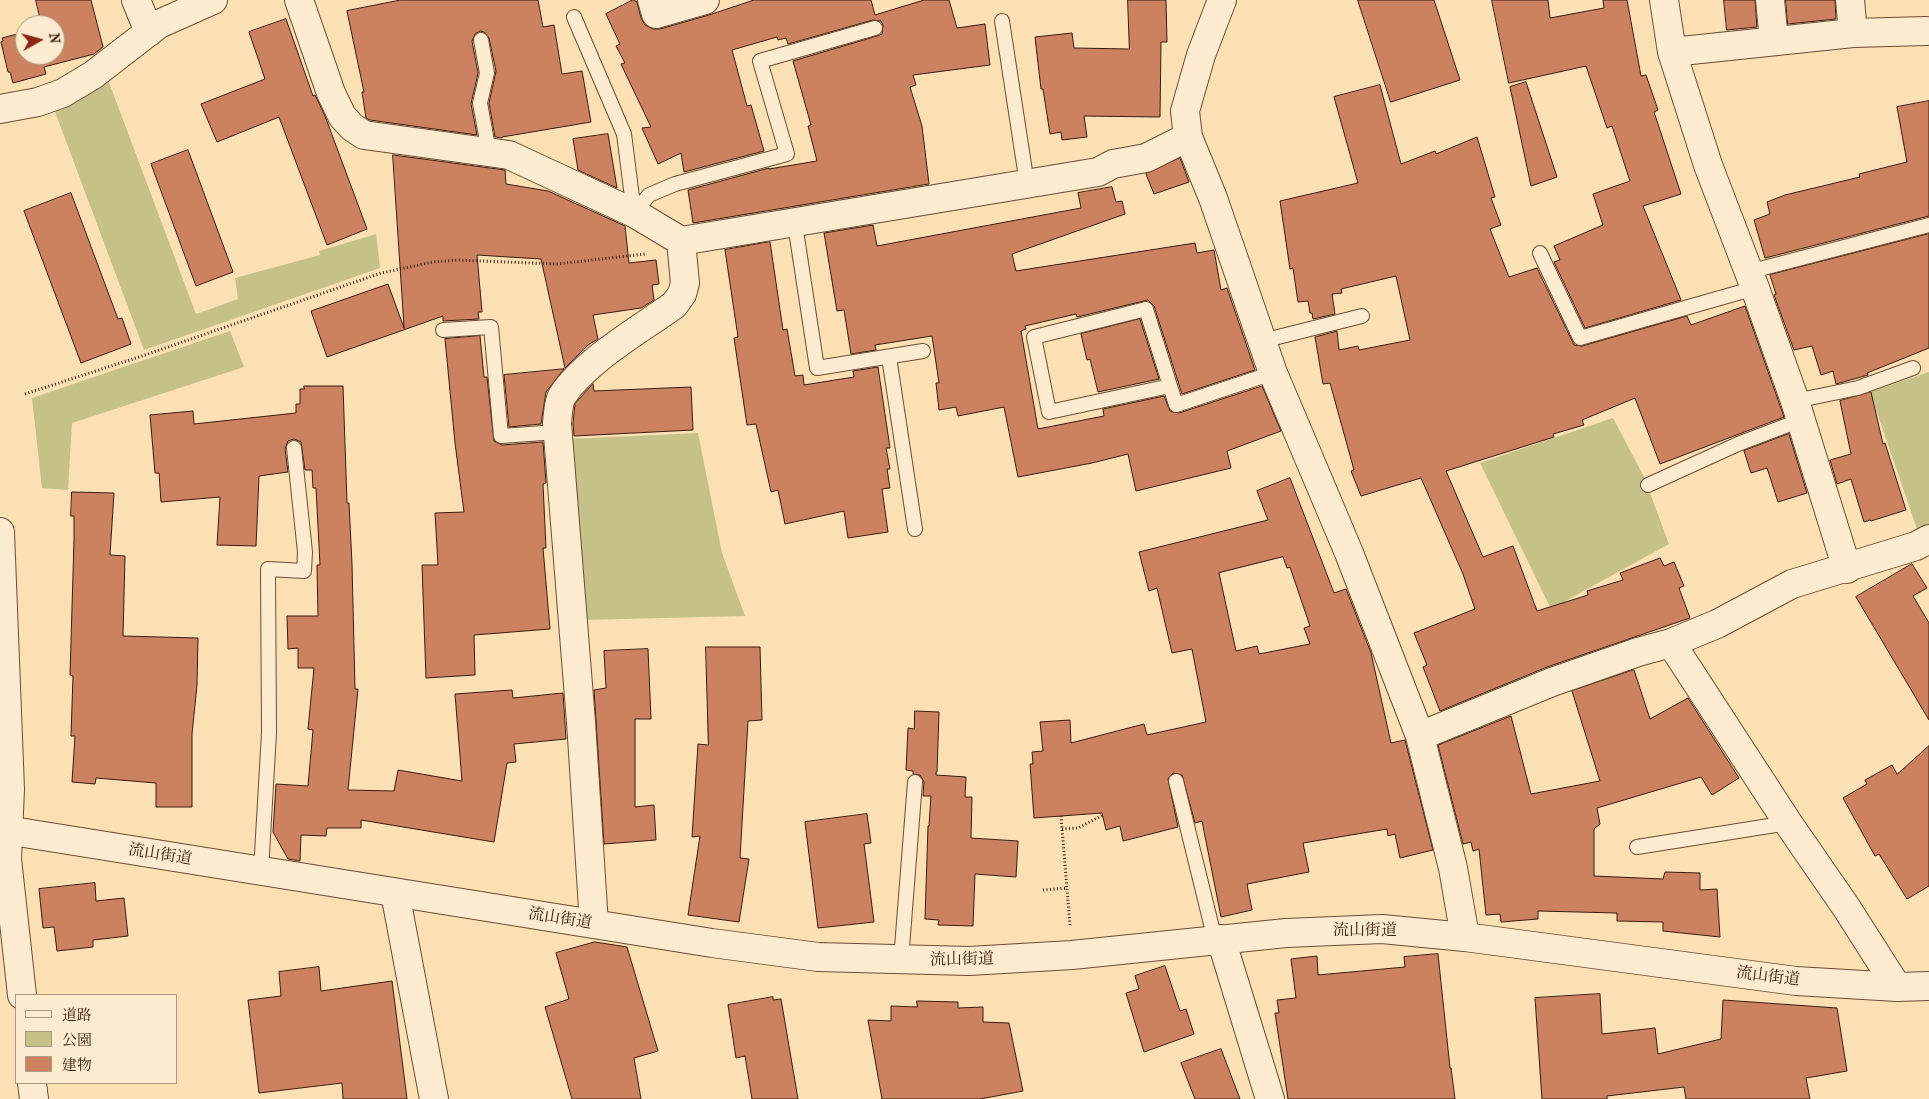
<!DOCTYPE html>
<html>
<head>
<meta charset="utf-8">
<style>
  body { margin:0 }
  #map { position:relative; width:1929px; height:1099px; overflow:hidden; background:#fbe0b4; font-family:"IM FELL French Canon","Noto Serif JP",serif }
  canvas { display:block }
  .legend { position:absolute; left:15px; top:994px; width:162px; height:90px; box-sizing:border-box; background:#fcebce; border:1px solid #af9880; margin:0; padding:6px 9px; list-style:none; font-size:15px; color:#3b1c0b }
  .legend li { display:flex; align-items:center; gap:10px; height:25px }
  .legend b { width:25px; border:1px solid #af9880 }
  .north { position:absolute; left:15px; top:15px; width:50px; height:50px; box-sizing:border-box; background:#fcebce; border:1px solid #af9880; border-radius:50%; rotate:83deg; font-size:14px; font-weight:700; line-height:20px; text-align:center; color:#3b1c0b }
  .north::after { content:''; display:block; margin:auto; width:18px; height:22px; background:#8f2418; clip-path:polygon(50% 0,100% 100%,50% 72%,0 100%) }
</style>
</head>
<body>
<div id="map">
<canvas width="1929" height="1099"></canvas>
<ul class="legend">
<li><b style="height:6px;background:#fcebce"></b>道路</li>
<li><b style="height:14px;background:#c5c189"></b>公園</li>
<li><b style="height:14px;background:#cc8161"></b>建物</li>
</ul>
<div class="north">N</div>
</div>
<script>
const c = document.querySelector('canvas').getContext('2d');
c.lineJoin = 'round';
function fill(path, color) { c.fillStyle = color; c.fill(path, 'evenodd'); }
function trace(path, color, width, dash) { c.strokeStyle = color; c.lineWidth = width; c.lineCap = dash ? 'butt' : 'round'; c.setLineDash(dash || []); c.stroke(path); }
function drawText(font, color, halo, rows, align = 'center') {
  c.font = font + ' "IM FELL French Canon","Noto Serif JP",serif'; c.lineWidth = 4.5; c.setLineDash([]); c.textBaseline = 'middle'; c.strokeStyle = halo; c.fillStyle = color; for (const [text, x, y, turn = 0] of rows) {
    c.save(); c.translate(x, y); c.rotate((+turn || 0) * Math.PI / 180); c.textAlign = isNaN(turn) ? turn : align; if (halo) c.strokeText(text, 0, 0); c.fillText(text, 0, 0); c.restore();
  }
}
fill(new Path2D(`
  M107,77L196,314L238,299L235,278L320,255L319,251L376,234L380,268L144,350L54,109Z
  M230,331L244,367L72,423L68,490L42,488L32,398Z
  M1929,372V525L1917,529L1870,392Z
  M1613,418L1644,477L1669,544L1551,609L1480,463Z
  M698,433L722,553L745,616L581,620L568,439Z`), '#c5c189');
const building = new Path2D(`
  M36,0H91L103,47L94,54L44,67L46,74L13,83L10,72H8L1,42L3,41L2,38L25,32V55H55V25H42Z
  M401,0H538L543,27L554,25L562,74L582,71L591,122L502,137V138L495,137L489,103L496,71L489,38L484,32L480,31L475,34L472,41L478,73L471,104L477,135L370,120L366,118L362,92H364L347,11Z
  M633,0L637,2L641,18L645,25L653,29H660L709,15L754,0H871L875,15L924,0H949L957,28L985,24L990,65L913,75L916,85L910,87L922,126L929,184L693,223L688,190L769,168V169L817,161L808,126L811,125L793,61L877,36L882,34L883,26L881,21L873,20L788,44L786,38L778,40L777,37L732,50L747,106L751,105L764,151L684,172L681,153L658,164L642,128L651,127L621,64L625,63L616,46L620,44L606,14Z
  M1128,0H1166L1167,42H1161L1160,117L1084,116L1087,137L1062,140L1061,132L1050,134L1043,89H1041L1035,37L1072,33L1074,48L1129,49Z
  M1358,0H1434L1460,80L1391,102Z
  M1492,0H1548L1550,18L1604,8L1603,0H1627L1641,76L1646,75L1658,110L1654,112L1681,194L1643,206L1681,300L1585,328L1554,262L1560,260L1554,246L1603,225L1593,194L1630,181L1612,126L1607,128L1586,66L1509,83Z
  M1724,0H1755L1757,27L1727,30Z
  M1786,0H1835L1836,19L1788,24Z
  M286,19L313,96L315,95L325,116L367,229L327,245L279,117L217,142L201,104L265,79L249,32Z
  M1526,82L1557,177L1531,186L1510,87Z
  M1380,85L1401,164L1435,151L1436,154L1477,137L1495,197L1491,198L1501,225L1490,229L1509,277L1537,268L1574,345L1582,346L1687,316L1691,325L1745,306L1784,417L1660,464L1635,398L1582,420L1584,425L1553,434L1554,437L1446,471L1483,557L1513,546L1537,611L1588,595L1587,591L1623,580L1620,573L1660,558L1664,566L1674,562L1684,586L1679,588L1690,618L1547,667L1440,711L1423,667L1427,665L1414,633L1475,609L1463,574L1421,478L1361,496L1351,471L1354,470L1330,383L1323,384L1315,337L1337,331L1339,350L1358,346L1359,350L1410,340L1396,276L1341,289L1342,293L1332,294L1335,314L1313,319L1312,313H1310L1308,301L1298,302L1293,268L1290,269L1280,201L1358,183L1334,97Z
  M1929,101V216L1765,258L1754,220L1770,214L1767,202L1785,195L1860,177L1859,174L1907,162L1897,107Z
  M608,134L617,188L578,170L573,139Z
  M188,150L233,272L196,286L151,164Z
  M393,155L505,170L506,184L548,191L625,226L629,263L656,260L659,284L652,285L654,300L641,308L593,315L598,339L588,345L565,368L541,259L477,255L482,312H478L479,319L443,321V316L327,357L311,311L388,284L404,328Z
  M1180,158L1189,182L1154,194L1146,174Z
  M1112,187L1116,202L1122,201L1125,214L1012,254L1016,271L1195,243L1197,253L1214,250L1221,290L1227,288L1255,370L1182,394L1154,306L1148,300L1077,317L1076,314L1025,326L1026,329L1021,331L1038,429L1104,416L1103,409L1164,396L1170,411L1179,413L1262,386L1281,431L1227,451L1231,468L1136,491L1128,454L1092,463L1018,477L1004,407L958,416L956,407L939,410L936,383H939L932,336L875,345L876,350L851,354L844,310L837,311L824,233L873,225L877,246L1081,208L1078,193Z
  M71,193L118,319L122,318L131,344L81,363L24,211Z
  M1929,234V348L1867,373L1868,375L1836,384L1833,371L1821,375L1812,346L1794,350L1774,295L1776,294L1770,275Z
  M770,242L783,330L787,329L795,376L803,375L804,385L854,377L853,371L878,367L890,448H886L890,469H887L890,488L882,489L888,532L848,538L844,511L785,524L778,490L771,492L756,424L747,425L734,338L738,337L725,250Z
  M1140,319L1159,379L1098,392L1090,359L1087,360L1081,334Z
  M480,336L484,377H487L494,441L502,445L543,442L546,483L543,484L546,548H543L550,629L474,635L475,675L426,678L422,565H438L435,513L464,512L455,443L445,339Z
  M564,369L546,392L541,424L509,427L504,375Z
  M593,384L594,391L691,387L693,430L574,436L573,423L575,404Z
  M304,386H343L347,503H349L352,564L355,689H358L348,790L394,791L398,770L462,781L455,694L512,690L513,698L563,693L566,739L514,744L516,762L507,763L494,842L361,820V828H327L326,836L301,835L300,861L288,859L273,832L276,784L308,786L313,730L308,729L314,668H298V648L288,649L287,616H318L317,565H320L316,488H313L312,470H305L301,442L294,439L288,441L285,449L288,472L259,476L256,546L217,545L220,497L161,502L159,473H155L150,415L193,411L194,424L296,413V404H300V389H304Z
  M1871,392L1883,444L1885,443L1906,510L1871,521L1870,520L1864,522L1851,479L1837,484L1830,460L1851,454L1840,401Z
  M1789,434L1807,493L1778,502L1767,468L1751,473L1744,451Z
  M1290,478L1334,593L1346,589L1371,653L1391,743L1405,740L1433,850L1400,858L1395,834L1388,836L1387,829L1303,843L1309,872L1247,884L1252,910L1221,917L1202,821L1195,823L1182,775L1173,773L1168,779L1178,827L1123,841L1120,826L1106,830L1102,813L1034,818L1030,764H1033L1032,752L1043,751L1040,722L1070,720L1071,743L1144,724L1147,735L1206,722L1192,649L1172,653L1157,588L1149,591L1139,552L1268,520L1257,491ZM1283,557L1287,568L1290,567L1310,626L1304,628L1310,644L1259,654L1257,646L1236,651L1219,573Z
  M72,492L114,493L110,555L125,556L123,636L198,638L197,685L192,734V807H156V783L96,778L95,784L72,782L75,736H71L73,676L70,675L74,540V516H71Z
  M1912,564L1927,588L1913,596L1929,623V720L1856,597Z
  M706,647H760L762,720L748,721L740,858L749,859L739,922L688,915L700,836L692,837L698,744L708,745Z
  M648,649L651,719H635V807L654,805L656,840L604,844L594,690L606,688L604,651Z
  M1634,670L1650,719L1688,698L1739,778L1712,795L1701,777L1597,808L1600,824L1594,829V876L1663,879L1665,872L1700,873V890L1717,889L1720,937L1663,931V922L1617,921V913L1538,911V919L1501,922L1500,914L1486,915L1479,849L1473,851L1471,842L1463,844L1438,745L1511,716L1531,794L1600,781L1572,691Z
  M915,711L939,712L937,772H936V775L966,777L965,797H972L971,838L1018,841L1016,877L975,874L973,926L938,925L939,920L925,919L928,826H929L931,796H923L924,782L920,775L913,774V771L906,770L908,728L914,729Z
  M1929,746V886L1907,899L1879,854L1875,856L1843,798L1867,784L1865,780L1892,765L1897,774Z
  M867,814L871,843L864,844L874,922L818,928L805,822Z
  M95,883L96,901L124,898L128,936L93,940V947L57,951L54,927L43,928L39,889Z
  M595,942L627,947L658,1051L634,1058L641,1099H572L545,1007L569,999L556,953Z
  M1438,954L1450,1068H1451L1455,1099H1288L1275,1013H1279L1277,1000L1296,998L1291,959L1317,956L1318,975L1405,967L1404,957Z
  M1165,966L1180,1011L1186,1009L1194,1034L1144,1052L1126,993L1139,989L1135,976Z
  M319,967L321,991L392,981L407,1099H343L342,1083L259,1093L248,1000L281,996L279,972Z
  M1600,994L1602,1034L1655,1028L1658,1054L1721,1039L1723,1000L1837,1008L1847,1071L1806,1078L1810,1099H1686L1684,1087L1607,1096V1099H1542L1535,998Z
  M773,997V1000L781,999L798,1099H752L745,1056L736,1058L728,1005Z
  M917,1001L958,1002V1008L983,1007V1022L1009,1023L1023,1091L980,1099H882L868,1020L891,1021V1006L917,1007Z
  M1221,1049L1240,1099H1195L1181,1063Z`);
fill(building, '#cc8161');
trace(building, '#3b1c0b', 1);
const service = new Path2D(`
  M574,17L624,134L634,213
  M1002,21L1027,184
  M481,40L487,73L480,103L489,152
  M634,213L649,195L675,184L787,154L760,61L875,28
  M795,224L817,368L923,351
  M1540,253L1580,338L1755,288
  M1748,272L1929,225
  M443,330L491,327L501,436L557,432
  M1262,341L1362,316
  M889,357L915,529
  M1170,386L1049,412L1034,337L1146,309L1176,405L1273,373
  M1795,401L1858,388L1913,368
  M1648,485L1738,444L1801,420
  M1176,781L1215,940
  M1637,847L1788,823
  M261,871L269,733L268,569L304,571L305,552L294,448
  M901,960L915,782`);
const minor = new Path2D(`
  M136,0L149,32
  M299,0L331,93L342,116L352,127L364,135L509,155L634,213L681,241L1098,172L1113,164L1146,158L1188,137
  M652,0L656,14L705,0
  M1222,0L1201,55L1185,111L1188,137L1213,198L1273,373L1349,553L1420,736L1453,868L1465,937
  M1664,0L1672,52L1708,165L1755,288L1795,401L1847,569
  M1770,0L1774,41
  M1853,33L1926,31
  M1672,52L1853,33L1850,0
  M0,109L38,102L63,93L93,75L159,24L213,0
  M1671,643L1788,823L1846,907L1897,987
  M1420,736L1552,682L1638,652L1671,643L1717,624L1792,584L1916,546L1929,539
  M395,893L434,1099
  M594,924L581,722L557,423C558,415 558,403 562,396C585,361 639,330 674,305L682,294L685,283L681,241`);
const tertiary = new Path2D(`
  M0,532L10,789L7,859L22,995
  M0,829L712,943L818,957L969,961L1072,955L1286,933L1382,929L1465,937L1796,981L1897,987L1929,986
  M1221,939L1270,1099
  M32,1083L34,1099`);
trace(service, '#6b4d35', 16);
trace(minor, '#6b4d35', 30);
trace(tertiary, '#6b4d35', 30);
trace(new Path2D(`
  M25,394L145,355L381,273L433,262L457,260L557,264L645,254
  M1061,816L1070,925
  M1062,829L1078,828L1103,815
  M1043,890L1067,888`), '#3b1c0b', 3, [1, 2.5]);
trace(service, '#fcebce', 14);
trace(minor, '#fcebce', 28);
trace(tertiary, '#fcebce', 28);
drawText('16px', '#3b1c0b', '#fcebce', [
  ["流山街道",160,855,9],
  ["流山街道",560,919,9],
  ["流山街道",1365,931],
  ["流山街道",962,960,-1],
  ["流山街道",1768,977,7]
]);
</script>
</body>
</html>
